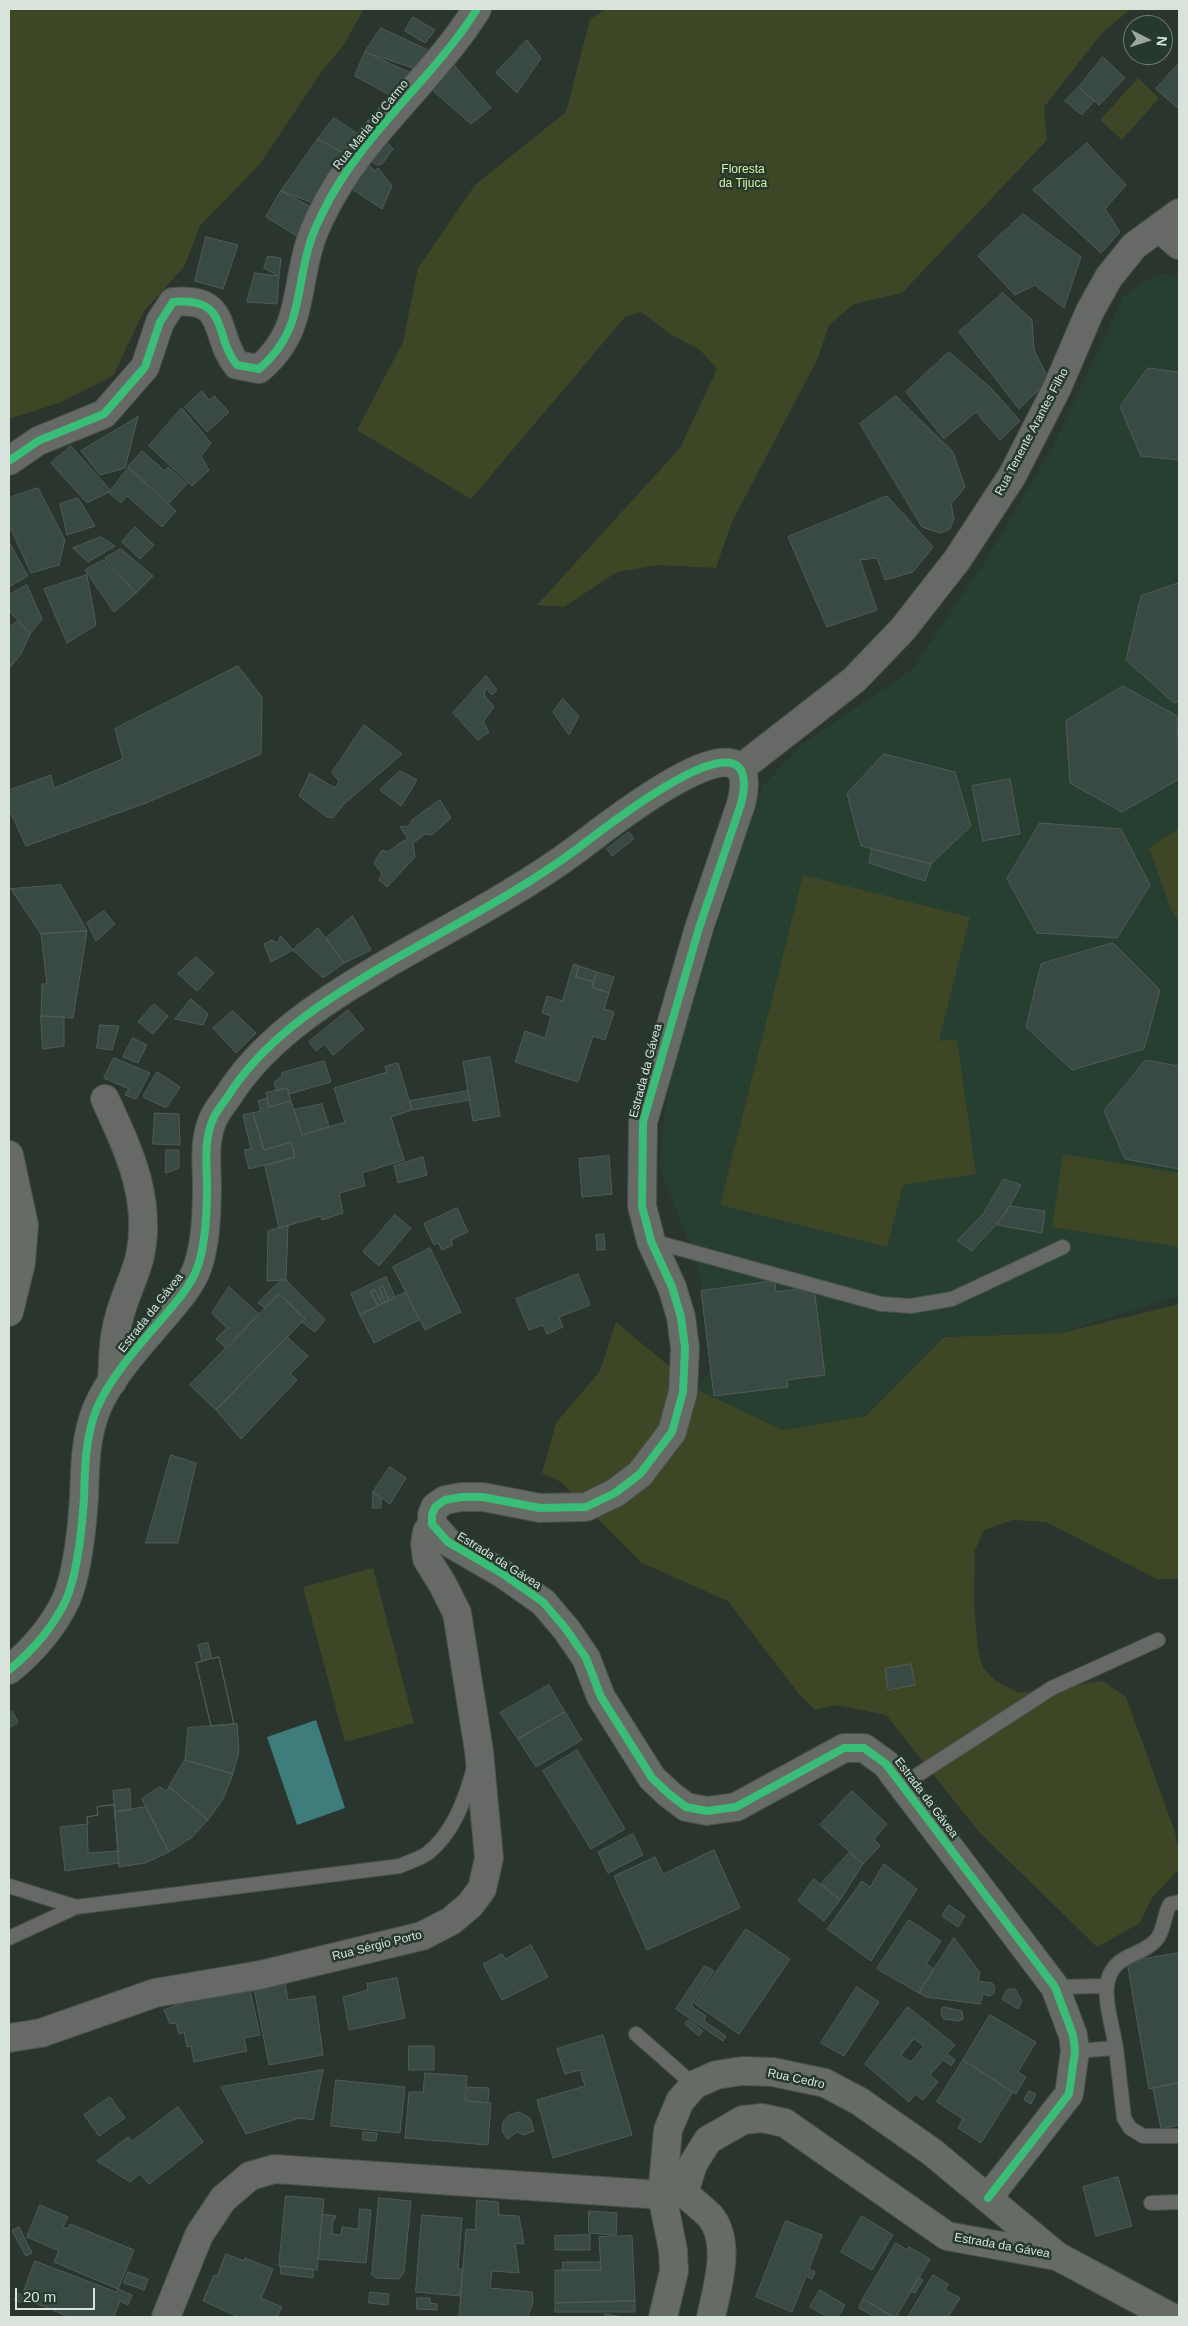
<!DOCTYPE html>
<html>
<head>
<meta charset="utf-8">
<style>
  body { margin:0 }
  #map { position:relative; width:1188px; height:2326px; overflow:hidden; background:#2a352e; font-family:Helvetica,sans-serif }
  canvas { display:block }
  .frame { position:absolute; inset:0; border:10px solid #d8e3dc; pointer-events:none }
  .north { position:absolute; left:1123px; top:15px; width:50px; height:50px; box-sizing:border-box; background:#25392d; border:1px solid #6d7d73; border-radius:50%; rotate:95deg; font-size:14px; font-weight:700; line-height:20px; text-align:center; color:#d8e3dc }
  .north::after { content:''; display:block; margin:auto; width:18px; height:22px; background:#9ba69f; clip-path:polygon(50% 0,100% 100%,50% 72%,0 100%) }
  .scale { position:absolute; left:15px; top:2288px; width:80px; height:22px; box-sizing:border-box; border:2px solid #d8e3dc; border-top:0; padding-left:6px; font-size:15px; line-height:18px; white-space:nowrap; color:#d8e3dc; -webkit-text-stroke:4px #25392d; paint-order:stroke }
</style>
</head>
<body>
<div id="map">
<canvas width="1188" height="2326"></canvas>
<div class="frame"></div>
<div class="north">N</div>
<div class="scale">20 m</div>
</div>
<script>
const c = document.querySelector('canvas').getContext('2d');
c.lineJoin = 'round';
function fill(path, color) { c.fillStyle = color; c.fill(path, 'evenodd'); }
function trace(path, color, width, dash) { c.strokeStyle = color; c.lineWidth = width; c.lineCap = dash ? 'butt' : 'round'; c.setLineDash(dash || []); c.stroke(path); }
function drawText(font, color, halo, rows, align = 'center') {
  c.font = font + ' Helvetica,sans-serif'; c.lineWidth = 5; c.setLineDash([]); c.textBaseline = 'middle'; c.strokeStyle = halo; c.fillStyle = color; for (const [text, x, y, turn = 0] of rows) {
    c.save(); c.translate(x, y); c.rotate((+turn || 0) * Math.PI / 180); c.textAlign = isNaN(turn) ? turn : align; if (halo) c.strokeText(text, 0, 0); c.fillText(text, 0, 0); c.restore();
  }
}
fill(new Path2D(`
  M1157,274L1179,275V828L1149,848L1171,910L1179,925V1296L1061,1333L944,1337L866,1416L783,1430L698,1390L719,1353L693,1253L659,1166L668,1085L732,876L762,786L806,741L913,669L986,560L1054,444L1124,295Z`), '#263f31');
fill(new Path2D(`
  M9,9H364L343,46L322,71L260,164L200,226L184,267L144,311L113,376L59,403L9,419Z
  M606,9H1131L1102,33L1044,107L1047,140L902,293L854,304L829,325L818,358L731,524L716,568L659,565L617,572L564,607L537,605L680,448L717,369L700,350L670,334L641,312L625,317L471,499L357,430L403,342L418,268L475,185L566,112L590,19Z
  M1138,78L1159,98L1122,140L1100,120Z
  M1179,828V922L1171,910L1149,848Z
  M803,875L970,917L939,1041L957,1039L976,1174L903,1185L887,1247L720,1205Z
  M1063,1154L1179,1173V1247L1052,1227Z
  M1179,1304V1577L1173,1579H1157L1046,1522L1013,1520L984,1530L975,1550L974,1601L978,1650L983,1668L996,1681L1019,1693L1103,1681L1126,1697L1175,1832L1179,1851V1869L1151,1899L1140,1923L1097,1947L979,1832L886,1715L836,1705L815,1710L798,1693L728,1601L642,1563L561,1482L542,1473L556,1423L600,1371L616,1322L698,1390L783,1430L866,1416L944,1337L1061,1333Z
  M373,1568L414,1723L345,1742L303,1587Z`), '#3d4625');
fill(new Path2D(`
  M316,1720L345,1808L297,1825L267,1737Z`), '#3f7c7c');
const building = new Path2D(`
  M413,17L435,30L425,43L405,31Z
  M381,28L430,51L416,69L365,52Z
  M527,40L541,58L517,93L496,73Z
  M365,52L413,74L397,99L355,76Z
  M1103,57L1125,78L1099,105L1079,87Z
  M1179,63V109L1156,89Z
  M453,64L491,108L471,124L431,89Z
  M1079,87L1094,101L1082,115L1065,101Z
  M334,118L364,138L351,157L318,139Z
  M318,139L351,157L313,203L281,191Z
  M388,143L393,149L382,164L376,165L370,160Z
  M1087,143L1126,185L1105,209L1120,232L1101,253L1033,190Z
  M366,162L375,171L378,168L392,186L382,209L346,185Z
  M281,191L311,207L300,238L266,217Z
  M1023,214L1081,257L1064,308L1035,285L1015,295L978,256Z
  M206,237L238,245L223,289L195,281Z
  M268,256L281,258L279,276L264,268Z
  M255,273L279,276L277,304L247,302Z
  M1003,293L1032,320L1034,350L1049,380L1019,409L959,332Z
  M949,352L991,388L1020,421L1000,440L976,412L944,439L906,392Z
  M1148,368L1179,372V460L1141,456L1120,407Z
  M202,391L209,400L214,396L229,412L207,432L185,407Z
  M896,396L953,452L965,487L951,504L954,519L950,529L940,533L922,527L860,424Z
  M182,408L211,443L201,456L209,470L192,486L149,446Z
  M138,417L125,468L100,475L81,451Z
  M71,446L111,491L87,503L51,463Z
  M142,451L165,471L168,467L187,484L169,503L128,467Z
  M128,468L176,511L162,527L127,496L121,503L109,493Z
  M38,488L65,540L59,565L31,573L9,525V498Z
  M887,496L933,547L913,572L885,580L877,558L860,560L877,610L827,627L788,537Z
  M78,498L95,526L67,535L60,504Z
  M135,527L154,545L140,559L122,542Z
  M101,537L115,546L88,562L73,548Z
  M9,542L28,576L9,587Z
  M121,549L153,576L136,593L105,558Z
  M104,560L136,593L114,612L85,570Z
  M87,575L96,625L67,643L44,589Z
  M1179,583V701L1174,703L1126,660L1141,596Z
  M27,585L42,619L30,634L9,611V595Z
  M18,621L30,634L21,654L9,669V628Z
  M238,666L262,697L261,754L146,803L26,846L9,809V790L51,775L54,788L123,759L115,729Z
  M486,676L497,690L492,695L486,688L484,695L494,707L483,722L489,732L478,740L453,713Z
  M1123,686L1177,716L1179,779L1122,812L1070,783L1066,721Z
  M563,699L579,716L569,735L553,712Z
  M364,725L402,754L344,804L333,818L327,817L299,796L310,773L335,788L339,781L332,773Z
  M884,754L955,772L971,826L931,864L861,846L847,794Z
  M400,771L417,780L401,806L380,790Z
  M1010,779L1020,834L983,841L972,786Z
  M440,800L451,818L432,835L425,834L413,843L415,857L387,887L379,880L382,874L374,863L382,850L388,852L400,843L408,839L400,827L409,826L412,820Z
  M1040,823L1121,829L1150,885L1117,938L1037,933L1007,879Z
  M629,832L634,839L612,856L607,849Z
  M872,849L931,864L925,881L869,863Z
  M61,885L87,931L41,934L11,889Z
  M104,911L115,924L96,941L87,923Z
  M353,916L371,950L344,963L326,938Z
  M318,928L344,963L323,978L293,950Z
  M87,931L73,1018L41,1016L42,984H47L41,934Z
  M281,936L293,950L271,962L264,944L272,940L277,943Z
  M1113,943L1160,990L1144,1049L1072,1070L1026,1027L1041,964Z
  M196,957L214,973L197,991L178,974Z
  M574,964L579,966L576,977L594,982L592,987L609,993L604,1009L614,1012L605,1040L593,1036L578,1082L515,1062L525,1031L545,1038L551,1016L542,1013L547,996L562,1001Z
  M579,966L597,972L594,982L576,977Z
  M597,972L614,977L609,993L592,987Z
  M191,999L208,1014L203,1025L175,1019Z
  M154,1004L168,1016L153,1034L138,1022Z
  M348,1010L364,1029L333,1055L324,1044L316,1051L309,1042Z
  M233,1011L256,1033L236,1053L213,1028Z
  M41,1016L64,1017V1046L43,1049Z
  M100,1025L119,1026L112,1050L97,1048Z
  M133,1038L147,1045L138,1063L123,1057Z
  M490,1057L500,1116L473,1121L463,1062Z
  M114,1058L150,1073L136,1099L125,1095L129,1089L104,1078Z
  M1146,1060L1179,1066V1169L1125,1159L1104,1111Z
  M324,1061L331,1082L289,1094L287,1088L277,1091L274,1082L282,1076V1073Z
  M398,1063L412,1110L391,1117L404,1160L362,1173L365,1186L339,1193L343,1213L322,1220L321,1216L279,1228L265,1166L295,1157L291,1142L264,1150L253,1113L261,1111L258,1101L267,1098L269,1107L291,1101L302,1135L345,1122L334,1088L387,1072L385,1067Z
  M157,1072L180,1087L166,1108L143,1097Z
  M287,1088L291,1101L269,1107L266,1093Z
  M468,1091L470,1100L412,1110L410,1101Z
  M322,1104L329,1127L302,1135L294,1110Z
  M155,1113L179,1114L180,1145L153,1144Z
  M253,1113L264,1150L291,1142L295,1157L249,1169L244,1150L251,1149L243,1115Z
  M166,1150H179V1168L166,1173Z
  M609,1156L612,1194L582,1197L579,1159Z
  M423,1157L427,1175L398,1183L394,1166Z
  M1004,1179L1021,1185L1006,1213L972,1251L957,1241L983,1214Z
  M1010,1206L1045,1211L1042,1233L997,1225Z
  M457,1208L468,1232L451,1240L453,1245L442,1250L438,1243L434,1245L424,1224Z
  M395,1215L411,1228L379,1266L363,1252Z
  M288,1226L286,1280L267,1281L268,1231Z
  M604,1234L605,1250H597L596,1235Z
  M430,1248L461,1312L425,1330L393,1267Z
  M578,1274L590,1305L559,1317L563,1327L547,1334L543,1325L529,1330L516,1299Z
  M386,1277L395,1297L389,1301L383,1286L379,1288L385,1303L382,1304L375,1290L371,1292L378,1306L360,1315L351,1294Z
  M281,1280H286L325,1320L315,1332L302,1322L305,1319L279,1294L265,1308L258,1303Z
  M775,1281L776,1292L814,1287L825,1375L787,1380L788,1387L714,1396L701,1291Z
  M383,1286L389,1301L385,1303L379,1288Z
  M229,1287L259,1314L227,1349L216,1339L227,1328L212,1313Z
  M375,1290L382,1304L378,1306L371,1292Z
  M406,1292L419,1320L374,1343L360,1315Z
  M279,1294L305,1319L216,1410L190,1385Z
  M287,1337L308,1356L290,1374L297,1380L241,1439L216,1410Z
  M171,1455L196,1463L178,1543H146Z
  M390,1467L406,1478L390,1504L373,1492Z
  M373,1492L381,1498V1508H373Z
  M208,1643L212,1659L219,1657L234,1724L211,1726L196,1663L202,1661L198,1645Z
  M219,1657L234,1724L211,1726L196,1663Z
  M911,1664L915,1685L888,1690L885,1669Z
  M549,1685L565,1712L518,1739L500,1713Z
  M12,1711L18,1722L9,1728V1713Z
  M565,1712L582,1740L536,1767L518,1739Z
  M237,1724L239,1751L233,1774L185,1760L188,1728Z
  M577,1750L625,1829L591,1849L543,1771Z
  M185,1760L233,1774L223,1799L208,1820L169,1787Z
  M160,1787L166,1791L169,1787L208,1820L191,1838L169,1852L142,1799Z
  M130,1789L131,1810L115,1812L113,1791Z
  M852,1791L887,1824L874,1839L880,1846L863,1864L820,1825Z
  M114,1805L119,1863L65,1871L60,1827L88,1824L87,1817L98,1815L97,1807Z
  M114,1805L118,1851L88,1853L87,1817L98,1815L97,1807Z
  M146,1807L169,1852L145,1863L119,1867L115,1812Z
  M633,1834L643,1855L608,1873L598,1852Z
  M714,1850L740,1908L647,1950L614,1876L655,1857L663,1874Z
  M850,1852L863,1864L840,1900L821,1884Z
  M884,1864L917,1889L871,1961L827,1929L862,1881L870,1887Z
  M814,1879L840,1900L824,1921L798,1901Z
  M949,1905L965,1916L958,1927L942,1916Z
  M909,1920L941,1941L926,1964L934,1969L919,1993L877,1969Z
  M746,1929L790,1959L739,2034L695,2004Z
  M954,1938L980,1973L978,1981L992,1983L995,1987L994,1993L990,1996L983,1994L980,2004L926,1997L919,1993Z
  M531,1945L548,1977L502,2000L483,1964L502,1954L505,1959Z
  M1179,1953V2083L1149,2089L1127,1962Z
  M705,1966L714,1971L691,2006L706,2016L704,2021L726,2036L723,2041L676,2009Z
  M397,1978L405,2018L349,2030L343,1997L368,1990L367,1984Z
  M285,1983L288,2000L315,1996L323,2055L269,2065L254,1989Z
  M857,1987L879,2002L844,2056L821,2043Z
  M1015,1989L1022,2001L1018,2009L1002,1999L1007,1990Z
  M250,1990L260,2035L244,2038L247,2051L194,2062L191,2046L187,2047L184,2032L179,2034L176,2023L170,2024L164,2010L187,2001Z
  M908,2007L955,2045L947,2054L955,2060L951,2066L943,2060L930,2075L938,2082L923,2100L915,2094L909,2102L865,2064ZM914,2039L924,2046L911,2062L901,2056Z
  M944,2007L962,2011L963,2019L959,2021L944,2019L941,2014L942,2008Z
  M990,2015L1036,2042L1018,2072L1026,2077L1016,2094L963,2060Z
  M689,2020L703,2031L699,2036L685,2024Z
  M603,2035L632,2135L553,2158L537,2100L585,2086L580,2070L565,2074L557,2049Z
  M409,2046H434V2070H409Z
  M963,2060L1013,2092L981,2143L958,2128L963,2119L937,2102Z
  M323,2070L313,2120L300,2118L246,2134L221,2087Z
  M425,2073L467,2076L465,2101L491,2103L488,2145L405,2138L409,2092H423Z
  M336,2080L405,2087L400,2133L331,2126Z
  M1179,2083V2125L1161,2129L1153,2088Z
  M468,2087L489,2088L488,2103L467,2101Z
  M1029,2091L1036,2094L1031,2104L1024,2100Z
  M110,2097L125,2118L99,2136L84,2115Z
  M178,2107L203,2142L149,2184L140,2174L130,2182L97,2161L128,2137L132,2141Z
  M519,2112L530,2118L534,2131L523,2135L517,2132L507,2139L502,2131L503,2122L508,2116Z
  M363,2132L377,2133L376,2141L363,2140Z
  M1118,2177L1132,2226L1096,2236L1083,2187Z
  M286,2196L324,2199L317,2270L279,2266Z
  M379,2198L411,2201L404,2272L399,2279L376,2278L372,2275Z
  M477,2200L498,2202L499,2215L519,2216L524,2244L515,2243L519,2273L492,2271L490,2288L532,2292L533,2301L528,2317H459L466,2229L475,2230Z
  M40,2205L68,2217L63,2227L68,2229L70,2224L134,2250L118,2289L54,2262L59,2251L27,2237Z
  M360,2209L371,2210L366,2263L318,2259L322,2214L336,2216L335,2219H333L332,2234L341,2235L342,2227L358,2229Z
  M589,2211L617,2213L616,2235L589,2233Z
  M422,2215L462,2218L458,2269H463L460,2296L416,2292Z
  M862,2216L893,2235L872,2270L841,2252Z
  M786,2221L822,2235L809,2269L815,2272L812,2279L806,2276L792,2312L756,2297Z
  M19,2227L32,2253L26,2256L12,2231Z
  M590,2235V2250H555V2236Z
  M632,2236L635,2301L555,2303V2270H601L599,2237Z
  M896,2243L907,2250L909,2247L930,2259L896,2317H894L863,2299Z
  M226,2254L244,2261L245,2258L273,2269L261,2298L282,2307L277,2317H239L203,2301L214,2275L217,2276Z
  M35,2261L116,2292L118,2289L132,2295L128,2305L120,2301L114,2317H70L25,2299L23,2303L14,2300L17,2293L22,2295Z
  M563,2262H600L601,2270L563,2271Z
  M281,2266L313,2269V2278L281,2274Z
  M128,2272L148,2279L144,2290L124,2283Z
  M933,2275L948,2284L945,2290L960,2298L948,2317H908Z
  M919,2277L923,2280L915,2293L911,2291Z
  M820,2290L845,2305L838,2317H828L810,2307Z
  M370,2292L389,2294L388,2305L369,2303Z
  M417,2298H430V2303L437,2304V2310L417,2309Z
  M863,2299L894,2317H875L859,2308Z
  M635,2301V2312H555V2303Z
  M605,2314L624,2317H604Z`);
fill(building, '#394a45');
trace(building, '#515b56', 1);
const lane = new Path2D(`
  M652,1241L881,1304L911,1306L952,1299L1063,1247
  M902,1785L1052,1688L1158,1640
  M9,1886L76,1907
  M9,1938L76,1907L400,1866C408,1862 420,1859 428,1853C453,1833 465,1800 473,1771
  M1055,1987L1105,1986
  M636,2034L694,2085
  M1116,2048L1124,2118L1130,2128L1143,2136H1179
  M1075,2051L1116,2048C1112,2019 1093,1977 1124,1959C1134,1953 1149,1949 1157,1939C1164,1930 1164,1915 1170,1904L1179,1902
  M1151,2203L1179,2202`);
const street = new Path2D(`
  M1159,228L1179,245
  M9,461L38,441L104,414L145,367L160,322L173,302C230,296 213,336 237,365L259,369C302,333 295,294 309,246C312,235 317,224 322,214C359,136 432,81 477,9
  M741,768L854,680L903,629L957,560L1012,476L1057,388L1090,311L1109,277L1134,246L1179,213
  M105,1099C128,1149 152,1198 140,1256C135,1277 124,1297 119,1318C113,1338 113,1361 112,1382
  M9,2038L41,2033L155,1993L260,1975L422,1936L451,1921L470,1905L482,1889L489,1858L479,1751L457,1613L443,1585L427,1559L425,1544L427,1532L432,1524
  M166,2317L199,2235L223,2199L250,2176L274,2169L662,2195L684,2193`);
const secondary = new Path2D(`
  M9,1155L24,1225L21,1263L9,1312
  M9,1670C31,1652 53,1627 66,1600C78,1572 82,1528 84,1498C85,1467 85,1437 97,1408C111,1375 143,1341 166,1314C177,1301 190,1286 196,1271C206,1247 207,1213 207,1187C207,1163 203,1140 214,1117C219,1107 227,1099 232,1090C270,1034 330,997 388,963C450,927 519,892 577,849C601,831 768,696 741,804L699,928L643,1122L642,1206L651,1241L672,1287L681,1317L685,1348L683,1392L672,1432L640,1474L615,1493L586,1507L540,1508L483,1497H461L445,1500L435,1507L432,1515V1524L448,1542L503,1574L543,1602L566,1629L586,1658L601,1697L652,1778L669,1794L686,1807L707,1811L736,1807L844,1748H864L886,1764L1055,1987L1073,2035L1075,2051L1069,2094L988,2198
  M663,2317L674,2271L673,2250L662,2195L668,2130L680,2101L694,2085L716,2075L742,2071L773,2072L825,2083L859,2101L932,2152L1057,2256L1171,2317
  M711,2317C717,2288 732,2242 710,2216C702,2208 692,2200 684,2193L693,2164L708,2140L743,2120L762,2118L785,2123L947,2236L1056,2256`);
trace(lane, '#47504a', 16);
trace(street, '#47504a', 30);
trace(secondary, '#47504a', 30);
trace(lane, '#666965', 14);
trace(street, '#666965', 28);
trace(secondary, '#666b66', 28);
trace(new Path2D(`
  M9,461L38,441L104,414L145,367L160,322L173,302C230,296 213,336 237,365L259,369C302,333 295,294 309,246C312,235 317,224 322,214C359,136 432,81 477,9
  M9,1670C31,1652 53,1627 66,1600C78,1572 82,1528 84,1498C85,1467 85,1437 97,1408C111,1375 143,1341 166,1314C177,1301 190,1286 196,1271C206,1247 207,1213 207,1187C207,1163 203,1140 214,1117C219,1107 227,1099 232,1090C270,1034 330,997 388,963C450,927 519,892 577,849C601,831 768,696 741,804L699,928L643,1122L642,1206L651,1241L672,1287L681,1317L685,1348L683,1392L672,1432L640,1474L615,1493L586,1507L540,1508L483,1497H461L445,1500L435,1507L432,1515V1524L448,1542L503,1574L543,1602L566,1629L586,1658L601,1697L652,1778L669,1794L686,1807L707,1811L736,1807L844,1748H864L886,1764L1055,1987L1073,2035L1075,2051L1069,2094L988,2198`), '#3abd76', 8);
drawText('12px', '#d8e3dc', '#25392d', [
  ["Rua Maria do Carmo",371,125,-51],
  ["Rua Tenente Arantes Filho",1032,432,-62],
  ["Estrada da Gávea",646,1071,-75],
  ["Estrada da Gávea",151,1313,-52],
  ["Estrada da Gávea",499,1561,32],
  ["Estrada da Gávea",926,1798,53],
  ["Rua Sérgio Porto",377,1946,-14],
  ["Rua Cedro",796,2079,12],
  ["Estrada da Gávea",1002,2246,10]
]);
drawText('12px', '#dbeea5', '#25392d', [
  ["Floresta",743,170],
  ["da Tijuca",743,184]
]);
</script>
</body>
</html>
